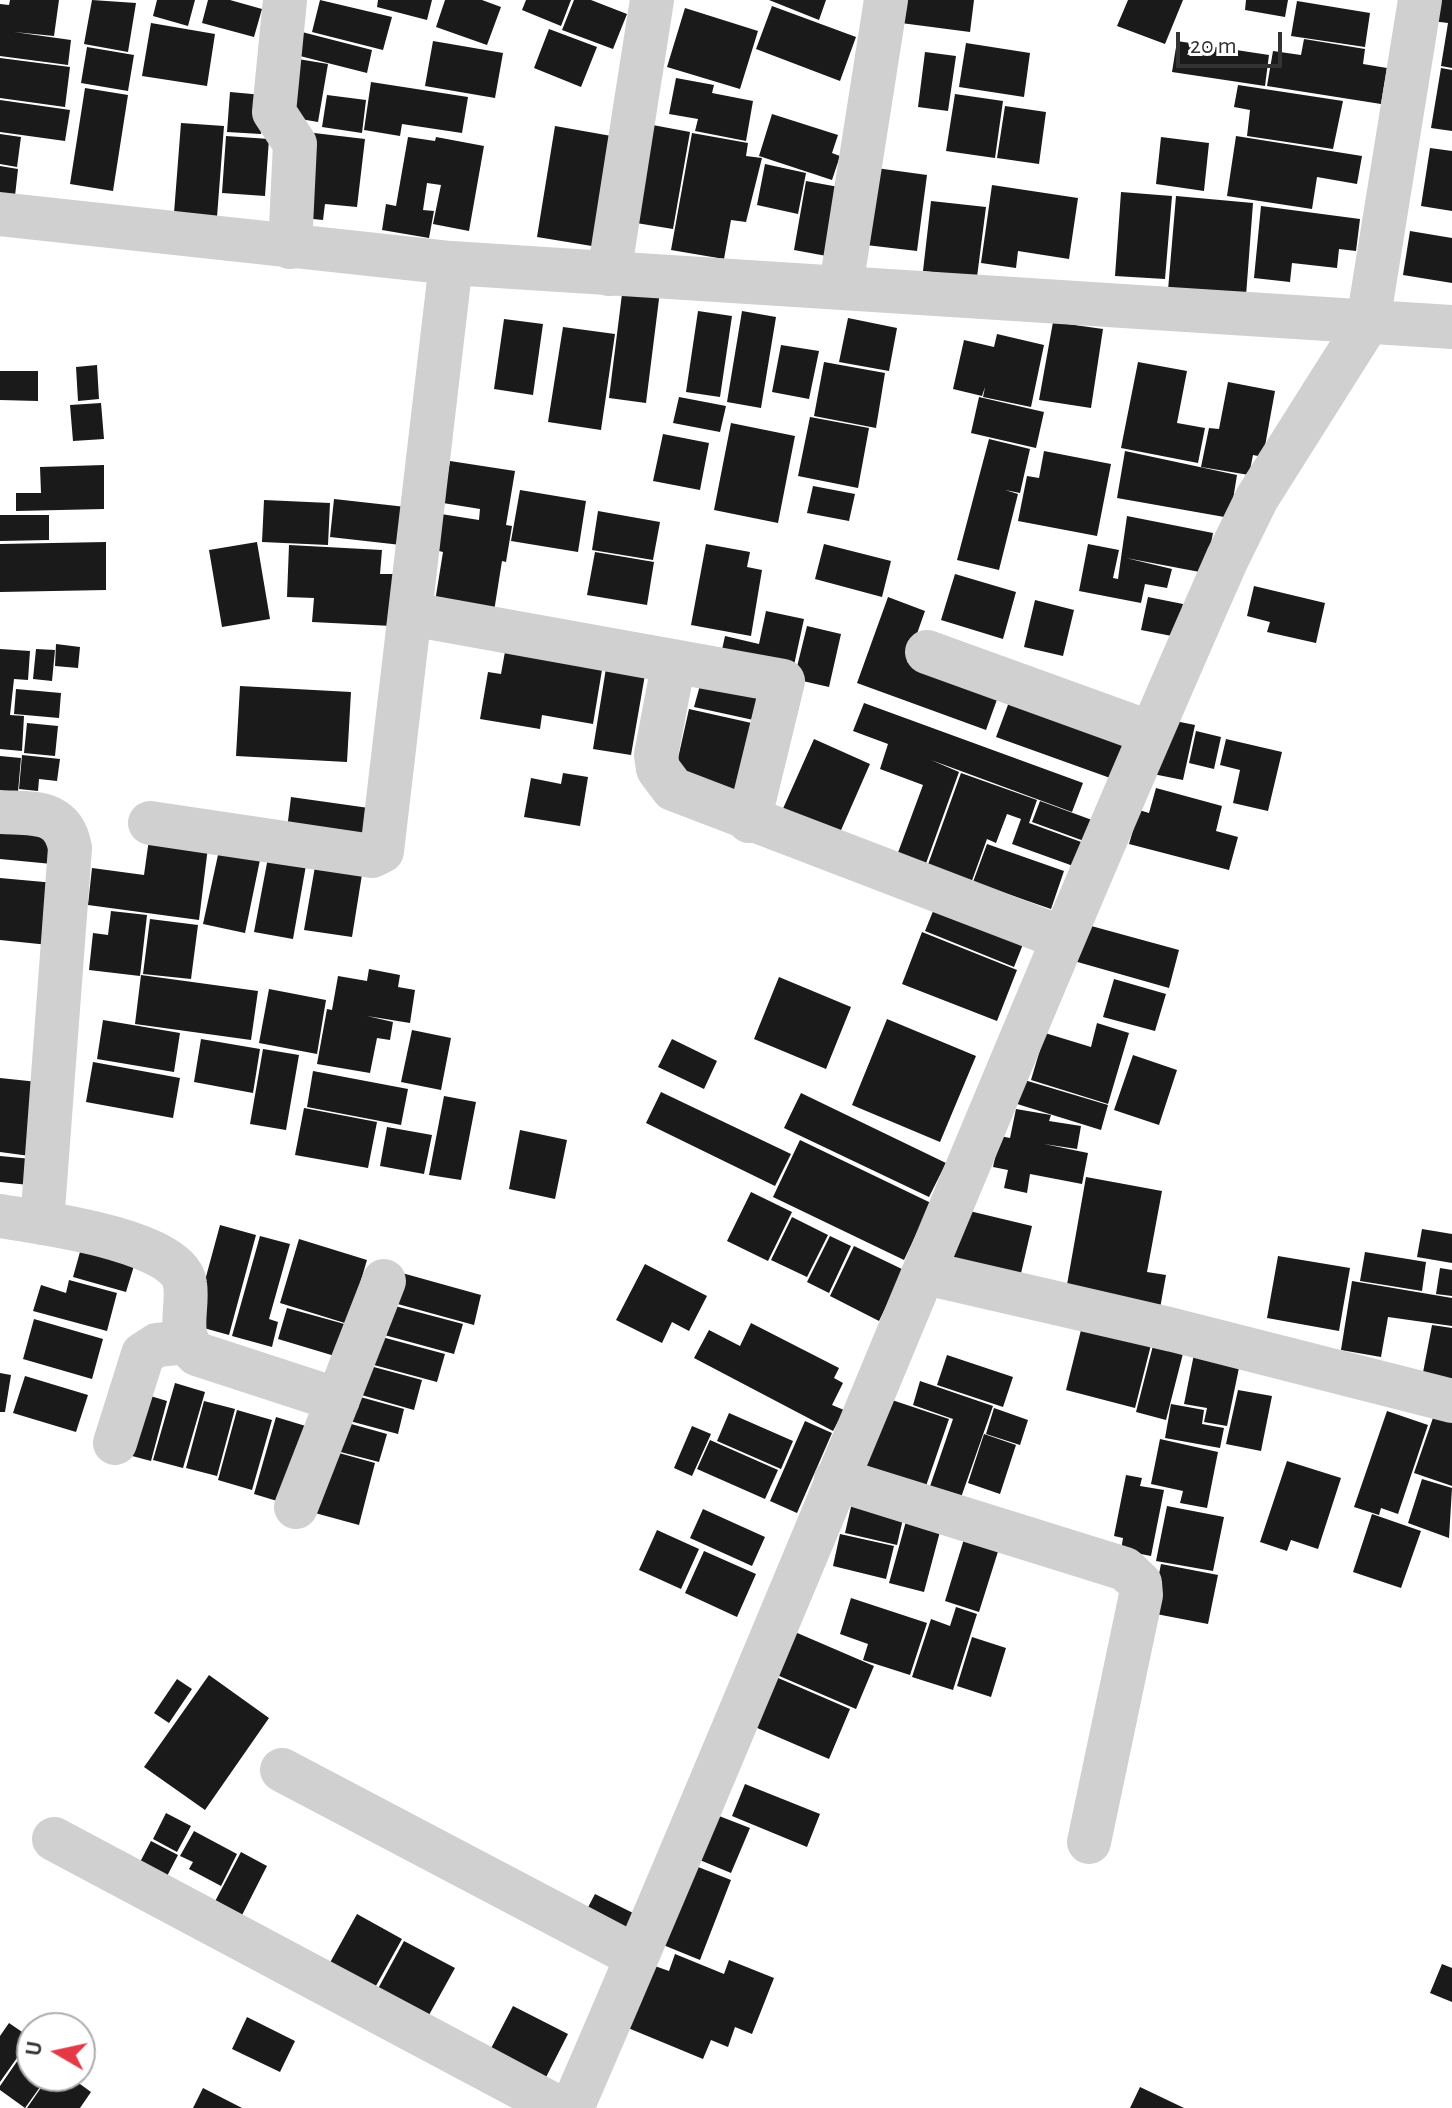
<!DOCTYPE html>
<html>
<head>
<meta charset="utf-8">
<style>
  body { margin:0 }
  #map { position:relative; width:1452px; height:2108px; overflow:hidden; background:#fff; font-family:"Alegreya Sans",sans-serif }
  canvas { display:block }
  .north { position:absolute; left:16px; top:2012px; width:80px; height:80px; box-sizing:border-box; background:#fff; border:2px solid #adadad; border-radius:50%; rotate:279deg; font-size:22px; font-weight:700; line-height:32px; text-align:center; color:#333 }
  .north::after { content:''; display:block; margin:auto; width:28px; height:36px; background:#e63946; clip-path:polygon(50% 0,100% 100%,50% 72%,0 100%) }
  .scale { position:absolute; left:1176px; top:32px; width:106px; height:36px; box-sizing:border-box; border:4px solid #333; border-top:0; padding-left:10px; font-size:24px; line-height:28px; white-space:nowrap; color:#333; -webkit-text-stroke:6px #fff; paint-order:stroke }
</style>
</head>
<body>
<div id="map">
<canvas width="1452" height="2108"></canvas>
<div class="north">U</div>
<div class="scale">20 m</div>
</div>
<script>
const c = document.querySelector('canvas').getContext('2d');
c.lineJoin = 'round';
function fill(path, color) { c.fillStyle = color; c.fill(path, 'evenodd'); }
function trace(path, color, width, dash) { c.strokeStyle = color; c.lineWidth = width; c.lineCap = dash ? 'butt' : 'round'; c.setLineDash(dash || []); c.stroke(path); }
fill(new Path2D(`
  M10,0H59L54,36L14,32L71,40L68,65L0,56V4L9,5Z
  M92,0L136,3L128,52L84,44Z
  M157,0H195L188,26L153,16Z
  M208,0H230L262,9L254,37L202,23Z
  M320,0L392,17L383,50L312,32Z
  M378,0H432L427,20L377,7Z
  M445,0H482L501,7L487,45L436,27Z
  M526,0H571L561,26L522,10Z
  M574,0H591L627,14L613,49L562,30Z
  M769,0H826L819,20Z
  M904,0H974L970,32L901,23Z
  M1128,0H1183L1165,44L1117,26Z
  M1246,0H1288L1285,17L1245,10Z
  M1435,0H1452V68L1441,66L1448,23L1432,21Z
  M1297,1L1370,13L1365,47L1291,36Z
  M772,6L856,37L840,81L756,49Z
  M685,8L758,31L740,89L667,67Z
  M151,23L215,34L207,86L142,76Z
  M549,29L597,47L581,87L534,68Z
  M302,32L372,50L367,73L296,55Z
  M1304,39L1365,49L1363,64L1387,68L1381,104L1267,86L1273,51L1301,55Z
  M433,41L503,53L495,98L425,86Z
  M1177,41L1269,55L1265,86L1172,72Z
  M966,43L1030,53L1024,97L959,87Z
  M87,47L134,55L128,91L81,83Z
  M925,52L956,56L948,111L918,107Z
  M0,58L70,67L65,107L0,98Z
  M292,58L328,64L318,122L283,116Z
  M1441,68L1452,70V131L1431,128Z
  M676,78L714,85L712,93L753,101L746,141L695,131L698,119L669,114Z
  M371,82L468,97L462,133L402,124L400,136L364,130Z
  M1238,85L1343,101L1333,149L1247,136L1250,110L1234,107Z
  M85,88L128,95L113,191L70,184Z
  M230,92L263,95L261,134L227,132Z
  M955,94L1003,101L995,158L946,151Z
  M327,95L366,100L362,133L322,127Z
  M0,100L70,110L65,141L0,132Z
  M1005,106L1046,112L1039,164L997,158Z
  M772,114L838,135L832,153L840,156L832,180L759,156Z
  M181,123L224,126L217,217L174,213Z
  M642,123L690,132L673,229L624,221Z
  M555,126L617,137L598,247L537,237Z
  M314,133L365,139L357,207L325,204L323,220L293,217Z
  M692,133L748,143L746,156L762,158L746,222L731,220L724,259L671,250Z
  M0,134L21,137L17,167L0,164Z
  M226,136L269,139L265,196L222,193Z
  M1236,136L1362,156L1357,184L1317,177L1312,209L1227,196Z
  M408,137L435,141L436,137L484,146L469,231L433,224L441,185L427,183L423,210L434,211L429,238L382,230L386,204L396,206Z
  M1161,137L1209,143L1204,191L1156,184Z
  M1430,148L1452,151V211L1421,206Z
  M765,164L806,173L798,214L757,205Z
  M0,166L18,169L15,196L0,194Z
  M876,168L927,175L917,251L866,245Z
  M806,181L844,188L832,257L794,250Z
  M992,185L1078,198L1069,259L1018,251L1016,268L981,263Z
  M1121,192L1172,196L1165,279L1115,276Z
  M1176,196L1253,203L1246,296L1168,290Z
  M931,201L986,207L977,277L923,271Z
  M1261,206L1360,219L1356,251L1339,249L1337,268L1292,263L1290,282L1254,278Z
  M1410,231L1452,238V283L1403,275Z
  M623,286L660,291L646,403L609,398Z
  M698,311L732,316L720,397L686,392Z
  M742,311L776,317L761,408L727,402Z
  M848,318L897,328L889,371L839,362Z
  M504,319L543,324L533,395L494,389Z
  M1053,322L1103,329L1091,408L1039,400Z
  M563,327L615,334L601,430L548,422Z
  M997,334L1044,345L1031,407L983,397L985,387L982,396L953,389L964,340L994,347Z
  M781,345L819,351L809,399L772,392Z
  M824,362L885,373L876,428L814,416Z
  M1138,362L1187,371L1177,423L1205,428L1198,463L1121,448Z
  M97,365L99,399L78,401L76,367Z
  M0,371H38V401L0,400Z
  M1228,382L1275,391L1263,457L1253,455L1249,475L1201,467L1209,428L1219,429Z
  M679,397L726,406L720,432L673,423Z
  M979,397L1044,412L1036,448L971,433Z
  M101,403L104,439L73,441L70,405Z
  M810,417L869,428L858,488L798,476Z
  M731,423L795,436L778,523L714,510Z
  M663,434L709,443L700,490L653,481Z
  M989,439L1030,449L1020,493L1005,490L1018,494L999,570L957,560Z
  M1044,451L1111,464L1097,536L1018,521L1027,476L1039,478Z
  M1125,451L1237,475L1230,518L1117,498Z
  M450,461L515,471L506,525L512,526L506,562L502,561L492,624L433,614L443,552L435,550L441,514L479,520L480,509L443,503Z
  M104,465V509L16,511V493H41L40,467Z
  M813,486L855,494L849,521L807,513Z
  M520,490L586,501L578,552L511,541Z
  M334,499L406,507L401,545L330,537Z
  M264,500L330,503L328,545L262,542Z
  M598,511L660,522L653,560L592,550Z
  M0,515H49V540L0,541Z
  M1127,516L1213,533L1205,573L1126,558L1172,569L1167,588L1145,584L1141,603L1079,591L1088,544L1119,550L1113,578L1118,579Z
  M106,542V590L0,592V544Z
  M257,542L270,619L222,627L209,550Z
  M706,544L750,552L747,567L762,570L751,636L691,625Z
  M824,544L891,561L882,597L815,579Z
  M289,545L382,550L380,574H395L392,626L312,622L314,598L287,597Z
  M595,552L654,562L647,605L587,595Z
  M955,574L1016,592L1003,639L941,620Z
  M1254,586L1325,603L1316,643L1267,632L1270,622L1247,616Z
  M888,597L925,611L907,662L999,694L986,730L857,683Z
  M1148,597L1183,604L1177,637L1141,630Z
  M1035,600L1074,610L1063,656L1024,647Z
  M766,611L804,619L791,679L719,663L725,636L759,644Z
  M807,626L841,634L829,687L794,679Z
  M56,644L80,647L78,668L55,666Z
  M506,646L603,664L593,724L542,715L540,729L480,719L488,672L501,674Z
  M0,649L30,651L28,680L14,679L10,715L24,716L22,751L0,749Z
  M36,649L55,650L52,681L33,679Z
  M607,662L646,669L631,755L593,749Z
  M705,667L769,682L758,721L694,707Z
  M240,686L351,692L347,762L236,756Z
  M16,689L61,693L59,718L14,714Z
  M1012,694L1129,736L1113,779L996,737Z
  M864,703L1083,783L1072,812L931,760L959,772L924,869L896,858L923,785L880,769L888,744L853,731Z
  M689,709L756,724L739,796L673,781Z
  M1165,719L1195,725L1183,780L1153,774Z
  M27,723L58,726L55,756L24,753Z
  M1196,731L1221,737L1214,769L1189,763Z
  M814,739L870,764L838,837L781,813Z
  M1226,739L1282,752L1268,811L1233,803L1240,770L1220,765Z
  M22,755L60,759L57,781L39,779L38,791L19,789Z
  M0,756L21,758L17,803L0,801Z
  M563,773L588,777L580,826L524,817L531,778L561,784Z
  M961,773L1037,800L1029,823L1084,843L1076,867L1012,844L1021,819L1007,814L996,843L987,839L970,886L926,870Z
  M1156,788L1222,806L1216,831L1238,837L1229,870L1129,844L1139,810L1149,813Z
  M291,797L383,810L377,850L286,837Z
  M1040,801L1092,820L1084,841L1032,822Z
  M0,820L56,825L52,864L0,859Z
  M150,832L209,839L199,920L88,905L92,868L144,875Z
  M221,841L262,850L245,933L203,924Z
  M987,844L1064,871L1051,909L973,882Z
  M270,847L308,854L293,939L254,932Z
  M317,855L364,862L352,937L304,930Z
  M0,878L55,883L49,945L0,940Z
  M940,894L1029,929L1014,967L925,931Z
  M111,911L147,915L140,976L89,970L93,933L108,935Z
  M150,919L198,925L191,979L143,974Z
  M1084,924L1179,950L1169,988L1074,961Z
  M922,932L1017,970L997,1021L902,984Z
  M369,969L400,975L398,987L415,990L410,1023L367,1016L393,1022L390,1040L377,1038L370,1073L317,1064L327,1009L332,1010L338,976L367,981Z
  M141,975L258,991L251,1040L135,1024Z
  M779,977L851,1007L826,1069L754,1039Z
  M1114,979L1166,994L1155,1031L1103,1017Z
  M269,989L326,1000L317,1054L259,1043Z
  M887,1019L976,1056L940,1142L852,1105Z
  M103,1020L180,1033L174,1072L97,1059Z
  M1097,1023L1129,1033L1108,1104L1031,1080L1045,1033L1091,1047Z
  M412,1030L451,1038L441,1090L401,1082Z
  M201,1039L260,1049L253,1093L194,1082Z
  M672,1039L717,1061L704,1089L658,1067Z
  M263,1049L299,1055L286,1130L250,1124Z
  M1133,1055L1177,1070L1159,1125L1114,1110Z
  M93,1062L180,1078L173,1118L86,1102Z
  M313,1071L408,1089L401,1125L307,1107Z
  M0,1078L38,1082L30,1156L0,1152Z
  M1021,1079L1108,1105L1101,1130L1014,1103Z
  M661,1092L791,1154L775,1186L646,1123Z
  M801,1093L946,1163L929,1197L784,1128Z
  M444,1096L476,1102L461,1180L429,1175Z
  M304,1108L377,1122L368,1168L295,1155Z
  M1016,1109L1051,1115L1049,1121L1081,1126L1077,1149L1044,1144L1088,1153L1082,1184L1030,1174L1027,1193L1004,1188L1008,1170L993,1167L1000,1136L1010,1138Z
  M387,1127L432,1135L424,1174L380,1166Z
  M520,1130L567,1140L555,1199L509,1189Z
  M800,1140L931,1203L904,1260L773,1197Z
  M0,1156L32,1159L29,1185L0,1182Z
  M1086,1177L1162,1191L1147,1272L1166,1275L1159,1314L1065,1296Z
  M751,1192L792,1212L768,1261L727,1241Z
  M961,1209L1032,1226L1019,1282L948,1265Z
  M792,1217L828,1235L807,1277L771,1260Z
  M220,1225L256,1235L229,1335L193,1325Z
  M1422,1229L1452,1234V1263L1417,1257Z
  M260,1236L290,1244L269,1319L278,1322L272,1347L232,1336Z
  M830,1236L851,1246L829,1293L807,1282Z
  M299,1239L367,1260L348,1324L280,1303Z
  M83,1241L137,1256L126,1292L73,1277Z
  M854,1246L904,1270L879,1321L830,1296Z
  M1365,1252L1426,1262L1422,1291L1360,1281Z
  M1278,1256L1350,1268L1339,1331L1267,1318Z
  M645,1264L707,1296L689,1331L672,1322L662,1343L616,1320Z
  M1440,1268L1452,1270V1296L1436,1294Z
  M402,1273L481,1295L474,1325L394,1303Z
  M69,1280L117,1293L107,1331L33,1311L41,1285L66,1293Z
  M1352,1281L1452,1298V1326L1388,1317L1381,1357L1341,1350Z
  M395,1306L463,1324L454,1354L377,1333Z
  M287,1308L348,1325L338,1357L278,1339Z
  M34,1319L103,1339L92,1379L23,1359Z
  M1083,1322L1155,1329L1135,1408L1066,1390Z
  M751,1323L839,1368L834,1378L843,1383L832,1405L844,1410L833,1431L694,1358L709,1330L740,1346Z
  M1432,1325L1452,1328V1389L1421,1383Z
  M1157,1330L1187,1338L1166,1420L1136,1412Z
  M367,1333L445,1354L437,1382L359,1361Z
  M1194,1354L1240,1363L1227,1426L1204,1422L1207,1408L1184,1404Z
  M947,1355L1013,1377L1003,1407L937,1385Z
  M359,1363L422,1380L414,1410L351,1392Z
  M0,1373L11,1375L5,1412H0Z
  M25,1376L88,1395L76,1432L13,1413Z
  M920,1381L993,1406L958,1506L927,1495L953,1419L913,1405Z
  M175,1383L205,1392L183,1468L153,1460Z
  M1238,1390L1272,1396L1261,1451L1226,1444Z
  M134,1391L167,1401L151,1461L117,1452Z
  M353,1395L404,1409L398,1434L346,1420Z
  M877,1395L949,1419L926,1486L855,1462Z
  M204,1401L235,1409L217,1476L186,1468Z
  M1171,1404L1204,1410L1202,1424L1224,1428L1220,1448L1165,1438Z
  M994,1408L1028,1420L1020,1445L986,1434Z
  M237,1410L272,1420L252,1490L218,1480Z
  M1387,1411L1428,1425L1398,1514L1381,1508L1379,1515L1354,1507Z
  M729,1413L793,1441L781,1469L717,1441Z
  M1434,1415L1452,1421V1486L1414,1473Z
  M276,1417L309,1427L287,1504L254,1494Z
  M337,1420L387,1434L379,1462L329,1449Z
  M805,1421L832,1433L797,1513L770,1501Z
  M692,1426L711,1434L692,1476L674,1468Z
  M984,1434L1016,1445L1000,1494L968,1483Z
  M1160,1439L1218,1452L1207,1508L1180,1503L1183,1491L1151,1484Z
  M710,1440L778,1470L765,1499L697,1469Z
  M321,1448L375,1463L359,1525L304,1510Z
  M1287,1461L1341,1478L1318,1549L1291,1540L1287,1551L1260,1542Z
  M1126,1475L1142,1478L1140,1486L1164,1490L1151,1556L1121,1550L1123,1538L1114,1536Z
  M1422,1479L1452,1488L1449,1538L1408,1523Z
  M853,1498L905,1510L897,1545L845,1533Z
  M1167,1506L1224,1517L1213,1571L1156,1561Z
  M703,1509L765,1537L752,1566L690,1538Z
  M908,1514L942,1524L924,1592L889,1583Z
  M1372,1514L1421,1531L1401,1588L1353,1572Z
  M657,1530L699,1549L681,1589L639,1570Z
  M840,1534L894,1546L886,1579L833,1566Z
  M964,1539L1001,1542L979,1612L945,1601Z
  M704,1551L756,1574L737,1617L685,1593Z
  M1161,1564L1218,1575L1208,1624L1151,1613Z
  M851,1598L927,1623L910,1675L863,1660L868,1644L840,1634Z
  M956,1607L977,1614L953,1690L912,1677L931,1619L950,1626Z
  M781,1626L874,1666L856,1709L763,1669Z
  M972,1637L1006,1648L991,1697L957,1686Z
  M762,1671L850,1709L829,1759L741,1721Z
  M209,1675L269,1718L205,1810L144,1767Z
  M177,1679L192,1689L169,1723L154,1713Z
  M745,1784L820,1814L807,1847L732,1816Z
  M701,1809L750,1828L731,1873L683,1853Z
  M166,1813L191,1826L177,1852L153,1839Z
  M194,1831L237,1854L221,1886L189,1869L193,1862L180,1856Z
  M151,1841L178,1855L165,1880L138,1866Z
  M241,1852L267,1866L238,1923L211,1909Z
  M683,1861L731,1880L700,1960L651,1940Z
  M595,1894L635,1914L623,1935L584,1915Z
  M357,1914L402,1939L372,1993L327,1968Z
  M404,1941L455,1968L424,2024L374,1996Z
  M675,1954L724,1974L729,1960L774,1978L752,2034L735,2027L728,2047L711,2040L703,2059L628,2028L652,1965L669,1971Z
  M1442,1964L1452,1968V2002L1430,1993Z
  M513,2006L568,2034L541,2087L486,2058Z
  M247,2017L295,2041L280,2072L232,2049Z
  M9,2023L31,2038L0,2082V2036Z
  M29,2044L32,2076H48L25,2108L0,2090V2086Z
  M49,2076H69L91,2092L80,2108H27Z
  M1140,2087L1184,2108H1130Z
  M203,2088L242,2108H193Z`), '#1a1a1a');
trace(new Path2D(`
  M285,0L274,112L295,144L290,247
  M0,214L451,263L1452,327
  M609,274L652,0
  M841,286L886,0
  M411,614L783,681L749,821
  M927,652L1151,733
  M674,661L656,755L658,769L673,789L1062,938
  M0,812C34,814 63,809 70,848L42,1223
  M150,823L372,856L382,851L451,263
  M0,1216C37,1222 180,1240 185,1284C189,1309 175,1335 197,1354L338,1400
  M926,1273L1173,1330L1452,1401
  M115,1443L143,1354L157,1345L187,1342
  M836,1479L1125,1569L1140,1583L1141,1595L1089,1842
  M296,1507L384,1281
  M282,1770L637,1957
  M54,1839L559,2108
  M572,2108C795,1594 1001,1072 1227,559L1257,498L1368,322L1420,0`), '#d0d0d0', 44);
</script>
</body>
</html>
